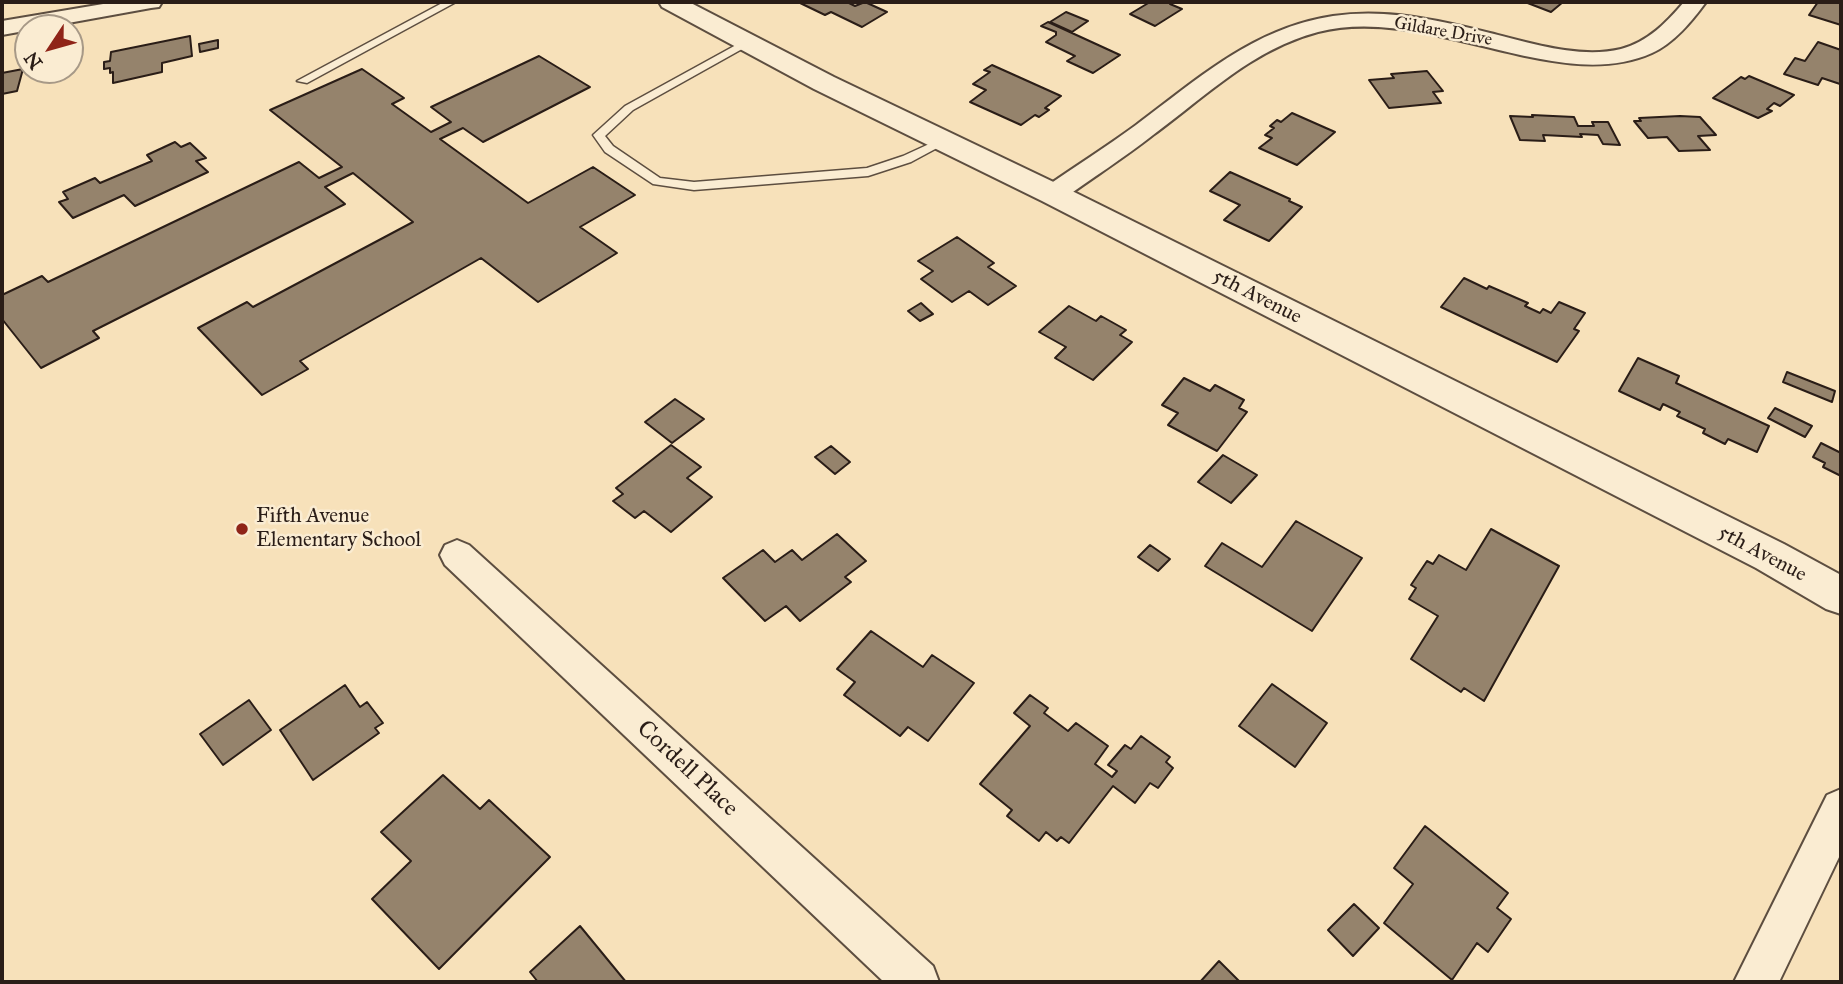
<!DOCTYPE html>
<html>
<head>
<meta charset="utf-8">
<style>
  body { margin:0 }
  #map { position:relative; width:1843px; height:984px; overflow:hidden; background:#f7e1ba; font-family:"IM FELL Great Primer",serif }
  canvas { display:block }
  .frame { position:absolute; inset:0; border:4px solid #2a1d17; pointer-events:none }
  .north { position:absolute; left:14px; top:14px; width:70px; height:70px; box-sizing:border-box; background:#faecd2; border:2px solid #a79987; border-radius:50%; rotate:234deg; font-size:19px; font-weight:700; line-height:28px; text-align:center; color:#2a1d17 }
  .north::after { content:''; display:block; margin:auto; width:24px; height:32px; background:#8f2418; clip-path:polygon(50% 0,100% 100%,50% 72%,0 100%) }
</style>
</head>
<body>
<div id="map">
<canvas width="1843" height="984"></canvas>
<div class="frame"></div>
<div class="north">N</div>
</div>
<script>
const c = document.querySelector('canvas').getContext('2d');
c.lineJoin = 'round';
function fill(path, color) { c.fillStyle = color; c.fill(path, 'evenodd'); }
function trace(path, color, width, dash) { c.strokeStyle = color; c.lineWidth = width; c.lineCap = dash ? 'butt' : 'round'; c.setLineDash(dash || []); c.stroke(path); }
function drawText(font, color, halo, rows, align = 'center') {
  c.font = font + ' "IM FELL Great Primer",serif'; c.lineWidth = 5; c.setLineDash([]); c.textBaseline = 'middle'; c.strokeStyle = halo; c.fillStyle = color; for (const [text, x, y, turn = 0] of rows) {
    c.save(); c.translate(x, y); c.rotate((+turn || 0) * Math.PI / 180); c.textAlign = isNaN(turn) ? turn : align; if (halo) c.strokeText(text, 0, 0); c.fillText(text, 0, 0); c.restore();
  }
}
const building = new Path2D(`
  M798,2H851L849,3L855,6L865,2L887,12L862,27L831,12L825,15Z
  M1150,2H1173L1170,4L1182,9L1155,26L1130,14Z
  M1525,2H1563L1551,12Z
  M1818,2H1841V25L1809,15Z
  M1066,12L1088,21L1072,32L1050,22Z
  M1048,22L1120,55L1093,73L1067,61L1075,56L1046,42L1056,35V32L1041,26Z
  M190,36L192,56L162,63V72L113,83V72L110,73V68L104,69V62L110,61L111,52Z
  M218,40V48L200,52L199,44Z
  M1818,42L1841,50L1840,84L1822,78L1818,85L1784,74L1795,58L1805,61Z
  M539,56L590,87L483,142L463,128L440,139L528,203L593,167L635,195L580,227L617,253L538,302L481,258L300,361L308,369L262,395L198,328L247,302L253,307L413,222L353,173L325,187L345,204L93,331L99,338L41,368L2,319V295L42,276L48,282L299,162L319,178L342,167L270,110L362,69L404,98L392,104L431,132L451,122L431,107Z
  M992,65L1061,96L1045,108L1049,110L1039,117L1035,115L1021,125L970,102L986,90L973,84L990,72L984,70Z
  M23,69L17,91L2,94V73Z
  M1427,71L1443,91L1433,92L1441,103L1389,108L1369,80L1394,78L1391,74Z
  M1749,76L1794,95L1780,106L1774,103L1767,109L1772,111L1758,118L1713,98L1741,77L1745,79Z
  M1292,113L1335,132L1297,165L1259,148L1272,138L1265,135L1274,128L1270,126L1277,120L1281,122Z
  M1532,115L1574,117L1578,126H1594L1592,122H1608L1620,145L1603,144L1598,135L1580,134L1582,137L1543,135L1545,141L1520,140L1510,116L1533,117Z
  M1680,116L1700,117L1716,135L1698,136L1710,150L1679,151L1667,137L1648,138L1634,121H1641L1639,118Z
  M175,142L181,147L190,143L206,158L196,161L208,172L135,206L124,195L73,218L59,202L68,199L63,192L95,178L100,183L152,161L147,155Z
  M1230,172L1290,199L1289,201L1302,207L1269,241L1224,220L1240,205L1210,191Z
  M957,237L994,263L988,267L1016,286L988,305L969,291L952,302L921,279L933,271L918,261Z
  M1464,278L1487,289L1489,286L1528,303L1525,306L1540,313L1543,309L1551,313L1559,302L1585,313L1574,329L1579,331L1557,362L1441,307Z
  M921,303L933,314L920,321L908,311Z
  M1069,306L1096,321L1101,316L1126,330L1120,335L1132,342L1093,380L1055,358L1066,347L1039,332Z
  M1638,358L1679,376L1676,383L1769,426L1757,452L1728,439L1725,444L1703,433L1705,429L1677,416L1680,412L1663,404L1660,410L1619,391Z
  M1787,372L1835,391L1832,402L1783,382Z
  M1184,378L1210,391L1215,385L1244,400L1239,408L1247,412L1217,451L1168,425L1178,413L1162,405Z
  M675,399L704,419L672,443L645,422Z
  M1775,408L1812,426L1805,437L1768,418Z
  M1821,443L1841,453V476L1823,467L1825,463L1813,457Z
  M671,445L701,467L687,478L712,497L671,532L644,511L635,518L613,501L623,494L616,488Z
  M831,446L850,462L835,474L815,457Z
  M1223,455L1257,475L1231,503L1198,482Z
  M1296,521L1362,558L1312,631L1205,566L1222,543L1262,567Z
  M1491,529L1559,566L1484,701L1464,688L1461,692L1411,659L1438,616L1409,599L1416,588L1411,585L1427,561L1433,564L1439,555L1466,570Z
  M837,534L866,561L845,577L851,582L800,621L786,606L765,621L723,578L763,550L775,562L792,550L802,560Z
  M1150,545L1170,559L1158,571L1138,557Z
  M871,631L923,667L932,655L974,683L928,741L908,727L900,736L844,695L855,682L837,669Z
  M1272,684L1327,723L1295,767L1239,726Z
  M345,685L360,707L367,702L383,723L375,728L379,733L313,780L280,730Z
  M1030,695L1048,708L1044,713L1068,731L1076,723L1108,746L1095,764L1112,777L1117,771L1108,765L1125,745L1131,749L1141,736L1170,757L1166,762L1173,768L1158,788L1150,783L1135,803L1113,786L1069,843L1061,837L1057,841L1046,832L1039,841L1007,816L1012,810L980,784L1030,726L1014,713Z
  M249,700L271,730L223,765L200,734Z
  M443,775L480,809L489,800L550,857L439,969L372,899L411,861L381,832Z
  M1425,826L1508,893L1497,908L1511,919L1488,952L1477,943L1452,980L1384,923L1413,884L1394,868Z
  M1354,904L1379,928L1353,956L1328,930Z
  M580,926L626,982H538L530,972Z
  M1219,961L1240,982H1200Z`);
fill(building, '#95836c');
trace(building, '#2a1d17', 2);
const service = new Path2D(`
  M444,2H456L307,83L297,81Z
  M747,39L752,42L751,44L633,110L605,136L613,146L660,178L694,182L867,168L903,156L940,139L944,137L950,141L911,162L868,176L694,190L653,184L605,152L593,135L625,106Z`);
const minor = new Path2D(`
  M115,2H162L159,7L151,8L2,35V21Z
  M1684,2H1706C1692,21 1674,43 1652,53C1557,96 1428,4 1318,32C1253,49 1206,96 1153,135C1124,158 1092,178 1062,200L1053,202L1044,200L1040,194L1044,188C1074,167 1106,147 1136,125C1198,79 1253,28 1333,16C1385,8 1440,20 1490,33C1531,43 1579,59 1621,49C1648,42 1667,22 1684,2Z
  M457,540L469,545L933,966L939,982H884L445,565L440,555L445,545Z
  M1841,789V853L1779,982H1734L1827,795Z`);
const tertiary = new Path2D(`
  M659,2H689L834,77L1064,187L1784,544L1841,575V614L1826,609L1756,568L1042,201L814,89L662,7Z`);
trace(service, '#5d4e40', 3);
trace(minor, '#5d4e40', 4);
trace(tertiary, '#5d4e40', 4);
fill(service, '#faecd2');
fill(minor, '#faecd2');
fill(tertiary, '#faecd2');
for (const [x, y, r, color] of [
  [242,529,7,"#8f2418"]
]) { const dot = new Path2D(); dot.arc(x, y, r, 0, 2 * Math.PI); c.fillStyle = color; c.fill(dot); trace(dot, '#faecd2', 2.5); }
drawText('18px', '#2a1d17', '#faecd2', [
  ["Gildare Drive",1443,32,10]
]);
drawText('21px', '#2a1d17', '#faecd2', [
  ["5th Avenue",1257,297,27],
  ["5th Avenue",1762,554,28]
]);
drawText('21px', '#2a1d17', '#faecd2', [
  ["Fifth Avenue",256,517],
  ["Elementary School",256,541]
], 'left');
drawText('24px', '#2a1d17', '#faecd2', [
  ["Cordell Place",687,769,43]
]);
</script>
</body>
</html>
